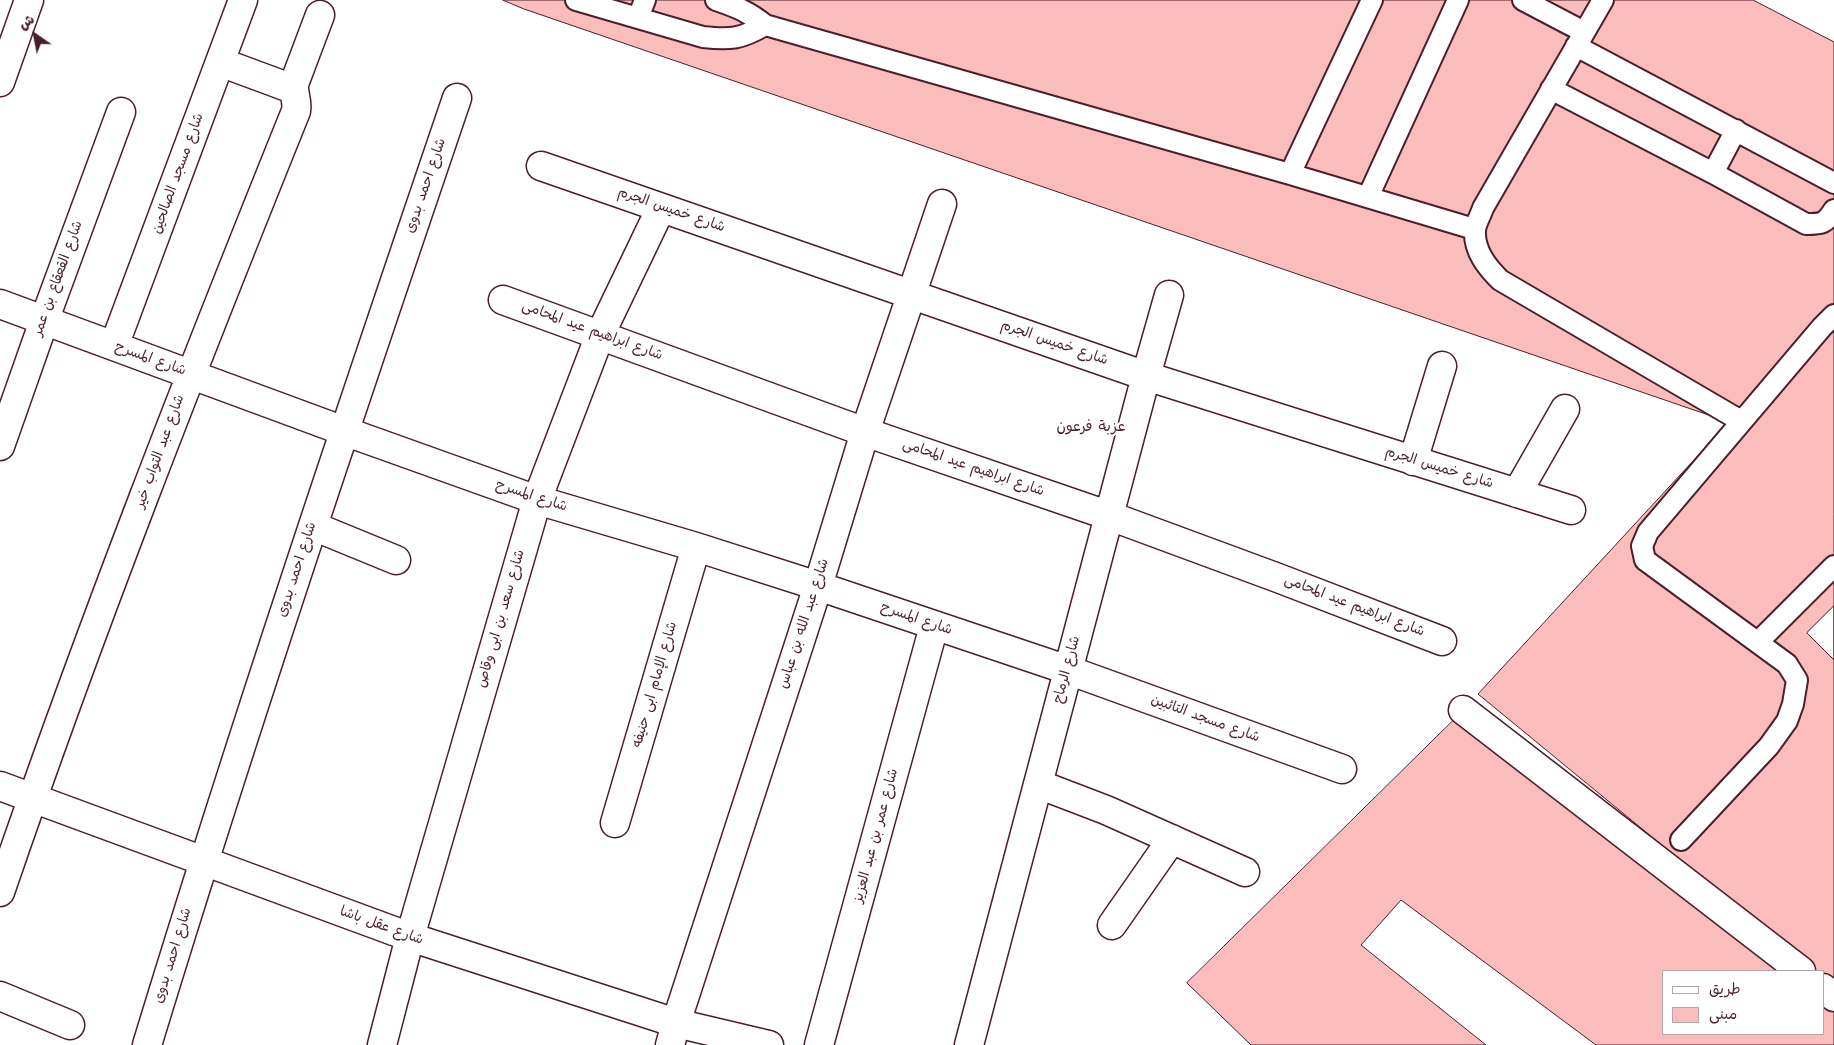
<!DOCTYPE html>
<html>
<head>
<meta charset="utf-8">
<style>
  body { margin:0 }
  #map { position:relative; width:1834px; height:1045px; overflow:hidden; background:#fff; font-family:Kalam,"Playpen Sans Arabic",sans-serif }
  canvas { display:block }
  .legend { position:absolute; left:1662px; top:970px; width:162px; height:65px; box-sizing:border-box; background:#fff; border:1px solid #b7a5aa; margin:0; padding:6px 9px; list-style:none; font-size:15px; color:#4a1f2b }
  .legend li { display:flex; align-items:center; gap:10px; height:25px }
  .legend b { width:25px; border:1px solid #b7a5aa }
  .north { position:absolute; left:10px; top:10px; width:50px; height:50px; -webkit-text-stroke:4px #fff; paint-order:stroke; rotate:327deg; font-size:14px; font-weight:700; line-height:20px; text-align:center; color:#4a1f2b }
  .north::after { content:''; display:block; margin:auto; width:18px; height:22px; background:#4a1f2b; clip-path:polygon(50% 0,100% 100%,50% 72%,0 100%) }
</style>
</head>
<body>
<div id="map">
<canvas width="1834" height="1045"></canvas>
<ul class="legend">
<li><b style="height:6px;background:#fff"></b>طريق</li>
<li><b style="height:14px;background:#fabdbb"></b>مبنى</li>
</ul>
<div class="north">ش</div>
</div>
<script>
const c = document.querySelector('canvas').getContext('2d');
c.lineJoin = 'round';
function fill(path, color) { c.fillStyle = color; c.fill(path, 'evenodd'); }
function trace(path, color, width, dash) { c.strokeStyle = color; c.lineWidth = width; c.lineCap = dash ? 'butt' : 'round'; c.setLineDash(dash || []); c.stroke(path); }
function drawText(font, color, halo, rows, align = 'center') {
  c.font = font + ' Kalam,"Playpen Sans Arabic",sans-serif'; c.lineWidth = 4.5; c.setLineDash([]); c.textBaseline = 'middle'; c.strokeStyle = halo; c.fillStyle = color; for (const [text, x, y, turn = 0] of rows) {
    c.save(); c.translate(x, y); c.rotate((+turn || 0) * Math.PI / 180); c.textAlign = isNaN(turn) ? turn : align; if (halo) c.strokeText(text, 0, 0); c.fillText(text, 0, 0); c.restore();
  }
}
const building = new Path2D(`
  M503,0H1753L1834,42V987L1823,978V971H1815L1478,694L1729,422L524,9Z
  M1834,606V660L1807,633Z
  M1458,716L1788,971H1663V1034H1823V998L1834,1007V1045H1596L1401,900L1361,945L1486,1045H1251L1187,983Z`);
fill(building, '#fabdbb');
trace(building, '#4a1f2b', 1);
const lane = new Path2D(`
  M576,0L703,37C731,40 741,39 765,25
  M716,0C736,7 748,11 765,25L1290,174L1474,229
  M1523,0L1584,32
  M1603,0L1483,208C1481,215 1475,224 1475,231C1474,251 1487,267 1500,280L1741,421
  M638,18L645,0
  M1576,46L1834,183
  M1551,89L1713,173L1806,224C1822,224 1825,224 1834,210
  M1713,173L1736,130
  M1290,174L1372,0
  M1368,197L1458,0
  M1758,642L1834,566
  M1681,840L1769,746L1787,721L1793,704L1797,680L1787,664L1645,560L1642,546L1648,532L1822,327L1834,315`);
const street = new Path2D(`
  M220,62L293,89
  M0,82L29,0
  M541,166L1146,376L1571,510
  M503,300L865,432L1110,516L1278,578L1442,641
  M0,304L344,431L537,500L696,547L818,586L1068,670L1342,769
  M114,346L243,0
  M0,446L44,321L121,112
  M1413,461L1442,366
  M1517,493L1565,409
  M313,526L396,560
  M1463,710L1801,971
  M1038,784L1106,810L1245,872
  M0,786L410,937L676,1023L769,1045
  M615,823L696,547
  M0,892C90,629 192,369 296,111C298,101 293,93 294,84L320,15
  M1112,925L1172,839
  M1823,988L1834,997
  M0,996L70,1025
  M147,1045C244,727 350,413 457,98
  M382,1045L410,937L537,500L600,335L661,208
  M670,1045L676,1023L818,586L865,432L942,204
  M819,1045L934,626
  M969,1045L1146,376L1169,295`);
trace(lane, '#4a1f2b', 24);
trace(street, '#4a1f2b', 31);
trace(lane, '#fff', 20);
trace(street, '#fff', 28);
drawText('14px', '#4a1f2b', '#fff', [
  ["شارع مسجد الصالحين",179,174,-70],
  ["شارع احمد بدوى",427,186,-71],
  ["شارع خميس الجرم",671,211,19],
  ["شارع القعقاع بن عمر",59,279,-70],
  ["شارع ابراهيم عيد المحامى",592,332,20],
  ["شارع خميس الجرم",1054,344,19],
  ["شارع المسرح",150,360,20],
  ["شارع عبد التواب خير",161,452,-70],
  ["شارع ابراهيم عيد المحامى",973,469,19],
  ["شارع خميس الجرم",1439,469,17],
  ["شارع المسرح",531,497,18],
  ["شارع احمد بدوى",298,570,-72],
  ["شارع ابراهيم عيد المحامى",1354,607,21],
  ["شارع سعد بن ابى وقاص",502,619,-74],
  ["شارع المسرح",916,620,19],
  ["شارع عبد الله بن عباس",805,624,-72],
  ["شارع الرماح",1068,670,-75],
  ["شارع الإمام ابى حنيفه",656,685,-74],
  ["شارع مسجد التائبين",1205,720,20],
  ["شارع عمر بن عبد العزيز",877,836,-75],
  ["شارع عقل باشا",381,927,20],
  ["شارع احمد بدوى",174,956,-73]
]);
drawText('15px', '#4a1f2b', '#fff', [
  ["عزبة فرعون",1091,428]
]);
</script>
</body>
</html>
